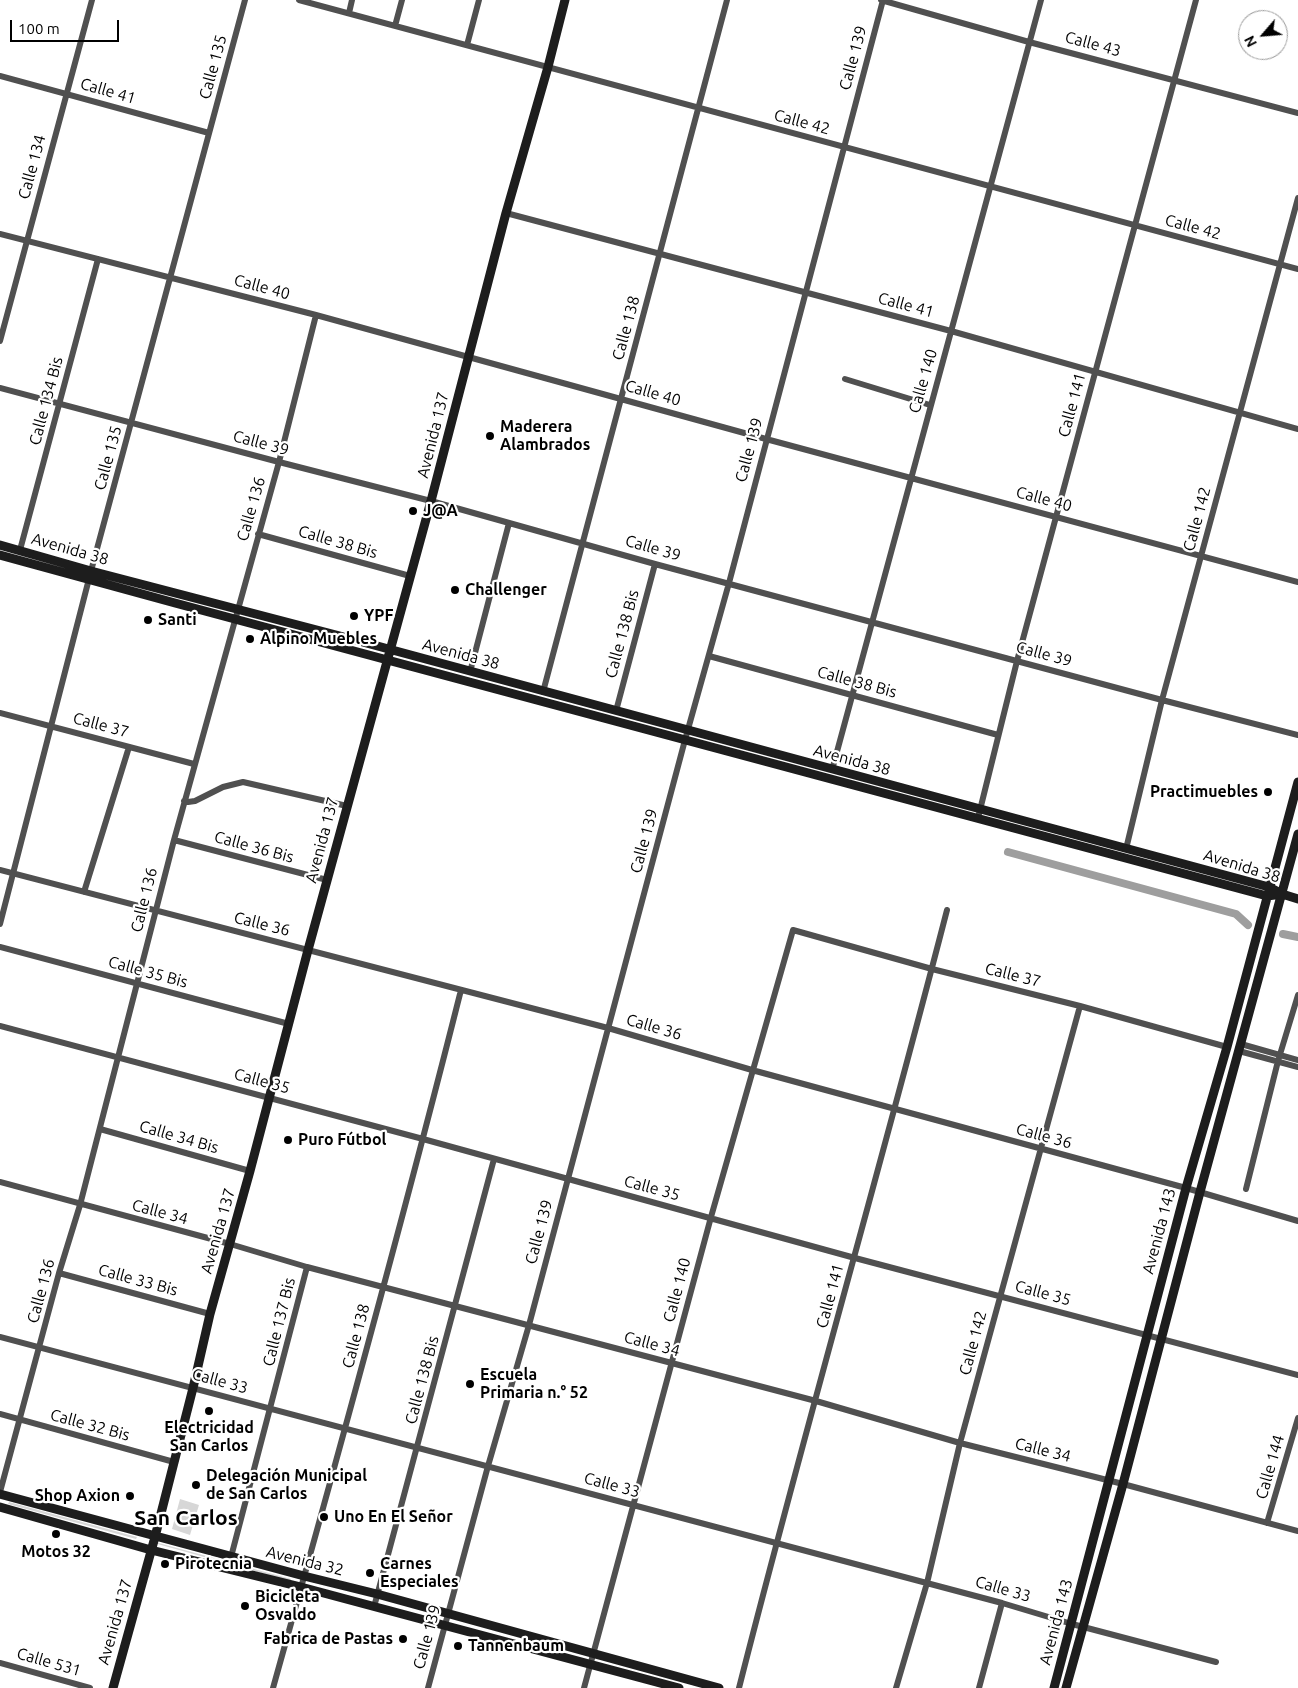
<!DOCTYPE html>
<html>
<head>
<meta charset="utf-8">
<style>
  body { margin:0 }
  #map { position:relative; width:1298px; height:1688px; overflow:hidden; background:#fff; font-family:Ubuntu,sans-serif }
  canvas { display:block }
  .north { position:absolute; left:1238px; top:10px; width:50px; height:50px; box-sizing:border-box; background:#fff; border:1px solid #999; border-radius:50%; rotate:243deg; font-size:14px; font-weight:700; line-height:20px; text-align:center; color:#000 }
  .north::after { content:''; display:block; margin:auto; width:18px; height:22px; background:#000; clip-path:polygon(50% 0,100% 100%,50% 72%,0 100%) }
  .scale { position:absolute; left:10px; top:20px; width:109px; height:22px; box-sizing:border-box; border:2px solid #000; border-top:0; padding-left:6px; font-size:15px; line-height:18px; white-space:nowrap; color:#000; -webkit-text-stroke:4px #fff; paint-order:stroke }
</style>
</head>
<body>
<div id="map">
<canvas width="1298" height="1688"></canvas>
<div class="north">N</div>
<div class="scale">100 m</div>
</div>
<script>
const c = document.querySelector('canvas').getContext('2d');
c.lineJoin = 'round';
function fill(path, color) { c.fillStyle = color; c.fill(path, 'evenodd'); }
function trace(path, color, width, dash) { c.strokeStyle = color; c.lineWidth = width; c.lineCap = dash ? 'butt' : 'round'; c.setLineDash(dash || []); c.stroke(path); }
function drawText(font, color, halo, rows, align = 'center') {
  c.font = font + ' Ubuntu,sans-serif'; c.lineWidth = 4.5; c.setLineDash([]); c.textBaseline = 'middle'; c.strokeStyle = halo; c.fillStyle = color; for (const [text, x, y, turn = 0] of rows) {
    c.save(); c.translate(x, y); c.rotate((+turn || 0) * Math.PI / 180); c.textAlign = isNaN(turn) ? turn : align; if (halo) c.strokeText(text, 0, 0); c.fillText(text, 0, 0); c.restore();
  }
}
fill(new Path2D(`
  M180,1499L199,1505L190,1535L172,1529Z
  M9,1502L137,1537L136,1539L8,1504Z
  M155,1542L291,1579L290,1581L154,1543Z`), '#d7d7d7');
trace(new Path2D(`
  M1008,852L1236,914L1248,925
  M1283,934L1298,937`), '#9e9e9e', 8);
trace(new Path2D(`
  M299,0L1298,269
  M881,0L1029,42L1298,113
  M349,13L352,0
  M395,26L402,0
  M467,45L479,0
  M0,76L209,133
  M506,213L951,331L1298,429
  M0,234L316,315L766,439L1298,582
  M0,341L92,0
  M845,379L930,405
  M0,388L279,462L431,501L655,564L1162,700L1298,735
  M258,534L410,576
  M20,550L98,259
  M709,656L998,735
  M470,672L509,523
  M543,692L727,0
  M616,711L655,564
  M0,713L194,764
  M832,770L1041,0
  M184,801L188,802L195,801L223,787L243,782L347,806
  M978,818L1017,661L1196,0
  M174,840L327,880
  M1126,849L1162,700L1298,198
  M0,870L608,1028L752,1070L1186,1188L1298,1221
  M84,892L129,747
  M0,924L91,571L245,0
  M0,947L289,1024
  M0,1026L423,1139L855,1258L1298,1375
  M1241,1044L1298,1060
  M1239,1051L1298,1067
  M100,1129L250,1171
  M0,1182L230,1244L307,1267L816,1401L960,1443L1123,1484L1298,1531
  M1246,1189L1278,1061L1298,995
  M59,1273L210,1314
  M0,1337L1002,1603L1072,1624L1216,1662
  M0,1414L174,1462
  M0,1492L59,1273L80,1205L174,840L279,462L316,315
  M1267,1523L1298,1418
  M231,1557L307,1267
  M374,1607L494,1159
  M0,1663L90,1688
  M273,1688C338,1456 402,1224 461,990
  M428,1688L488,1466L529,1325L685,740L729,583L883,0
  M584,1688L711,1217L793,930L932,969L1080,1006L1227,1047
  M739,1688C805,1428 880,1170 947,910
  M896,1688L927,1583L960,1443L1080,1006
  M979,1688L1002,1603`), '#505050', 6);
trace(new Path2D(`
  M0,545L91,571L359,641L1269,887L1282,894L1298,899
  M0,555L175,603L1267,896L1282,894
  M0,1494L304,1576L377,1594L719,1688
  M0,1507L151,1550L301,1587L679,1688
  M113,1688L155,1537L193,1388L210,1314L250,1171L308,950L431,501L506,213L548,67L565,0
  M1054,1688L1186,1188L1227,1047L1298,782
  M1066,1688L1123,1484L1200,1192L1298,834`), '#1d1d1d', 9);
for (const [x, y, r, color] of [
  [490,436,5,"#000"],
  [413,511,5,"#000"],
  [455,590,5,"#000"],
  [354,616,5,"#000"],
  [148,620,5,"#000"],
  [250,639,5,"#000"],
  [1268,792,5,"#000"],
  [288,1140,5,"#000"],
  [470,1384,5,"#000"],
  [209,1411,5,"#000"],
  [196,1485,5,"#000"],
  [130,1496,5,"#000"],
  [324,1517,5,"#000"],
  [56,1534,5,"#000"],
  [165,1564,5,"#000"],
  [370,1573,5,"#000"],
  [245,1606,5,"#000"],
  [403,1639,5,"#000"],
  [458,1646,5,"#000"]
]) { const dot = new Path2D(); dot.arc(x, y, r, 0, 2 * Math.PI); c.fillStyle = color; c.fill(dot); trace(dot, '#fff', 2); }
drawText('16px', '#000', '#fff', [
  ["Calle 43",1093,44,15],
  ["Calle 139",853,58,-75],
  ["Calle 135",213,67,-75],
  ["Calle 41",108,91,16],
  ["Calle 42",802,122,15],
  ["Calle 134",32,167,-75],
  ["Calle 42",1193,227,15],
  ["Calle 40",262,287,15],
  ["Calle 41",906,305,15],
  ["Calle 138",626,328,-75],
  ["Calle 140",923,381,-74],
  ["Calle 40",653,393,16],
  ["Calle 134 Bis",46,401,-75],
  ["Calle 141",1072,405,-75],
  ["Avenida 137",433,435,-76],
  ["Calle 39",261,443,15],
  ["Calle 139",749,450,-75],
  ["Calle 135",108,458,-75],
  ["Calle 40",1044,499,15],
  ["Calle 136",251,509,-74],
  ["Calle 142",1197,519,-75],
  ["Calle 38 Bis",338,542,16],
  ["Calle 39",653,548,16],
  ["Avenida 38",70,549,16],
  ["Calle 138 Bis",622,634,-75],
  ["Avenida 38",461,654,15],
  ["Calle 39",1044,654,15],
  ["Calle 38 Bis",857,682,15],
  ["Calle 37",101,725,15],
  ["Avenida 38",852,760,15],
  ["Avenida 137",322,840,-75],
  ["Calle 139",644,841,-75],
  ["Calle 36 Bis",254,847,15],
  ["Avenida 38",1242,866,17],
  ["Calle 136",144,900,-76],
  ["Calle 36",262,924,14],
  ["Calle 35 Bis",148,972,15],
  ["Calle 37",1013,975,14],
  ["Calle 36",654,1027,16],
  ["Calle 35",262,1081,15],
  ["Calle 36",1044,1136,15],
  ["Calle 34 Bis",179,1137,16],
  ["Calle 35",652,1188,15],
  ["Calle 34",160,1212,15],
  ["Avenida 137",218,1231,-74],
  ["Avenida 143",1159,1231,-75],
  ["Calle 139",539,1232,-75],
  ["Calle 33 Bis",138,1280,15],
  ["Calle 140",677,1290,-75],
  ["Calle 136",41,1291,-75],
  ["Calle 35",1043,1293,15],
  ["Calle 141",830,1296,-75],
  ["Calle 137 Bis",279,1322,-76],
  ["Calle 138",356,1336,-75],
  ["Calle 142",973,1343,-75],
  ["Calle 34",652,1344,15],
  ["Calle 138 Bis",422,1380,-75],
  ["Calle 33",220,1381,15],
  ["Calle 32 Bis",90,1425,15],
  ["Calle 34",1043,1450,14],
  ["Calle 144",1270,1467,-74],
  ["Calle 33",612,1485,15],
  ["Avenida 32",305,1561,14],
  ["Calle 33",1003,1589,16],
  ["Avenida 137",115,1622,-74],
  ["Avenida 143",1056,1622,-75],
  ["Calle 139",427,1637,-75],
  ["Calle 531",49,1662,16]
]);
drawText('bold 16px', '#000', '#fff', [
  ["Maderera",500,427],
  ["Alambrados",500,445],
  ["J@A",423,511],
  ["Challenger",465,590],
  ["YPF",364,616],
  ["Santi",158,620],
  ["Alpino Muebles",260,639],
  ["Practimuebles",1258,792,"right"],
  ["Puro Fútbol",298,1140],
  ["Escuela",480,1375],
  ["Primaria n.° 52",480,1393],
  ["Electricidad",209,1428,"center"],
  ["San Carlos",209,1446,"center"],
  ["Delegación Municipal",206,1476],
  ["de San Carlos",206,1494],
  ["Shop Axion",120,1496,"right"],
  ["Uno En El Señor",334,1517],
  ["Motos 32",56,1552,"center"],
  ["Pirotecnia",175,1564],
  ["Carnes",380,1564],
  ["Especiales",380,1582],
  ["Bicicleta",255,1597],
  ["Osvaldo",255,1615],
  ["Fabrica de Pastas",393,1639,"right"],
  ["Tannenbaum",468,1646]
], 'left');
drawText('bold 21px', '#000', '#fff', [
  ["San Carlos",186,1518]
]);
</script>
</body>
</html>
